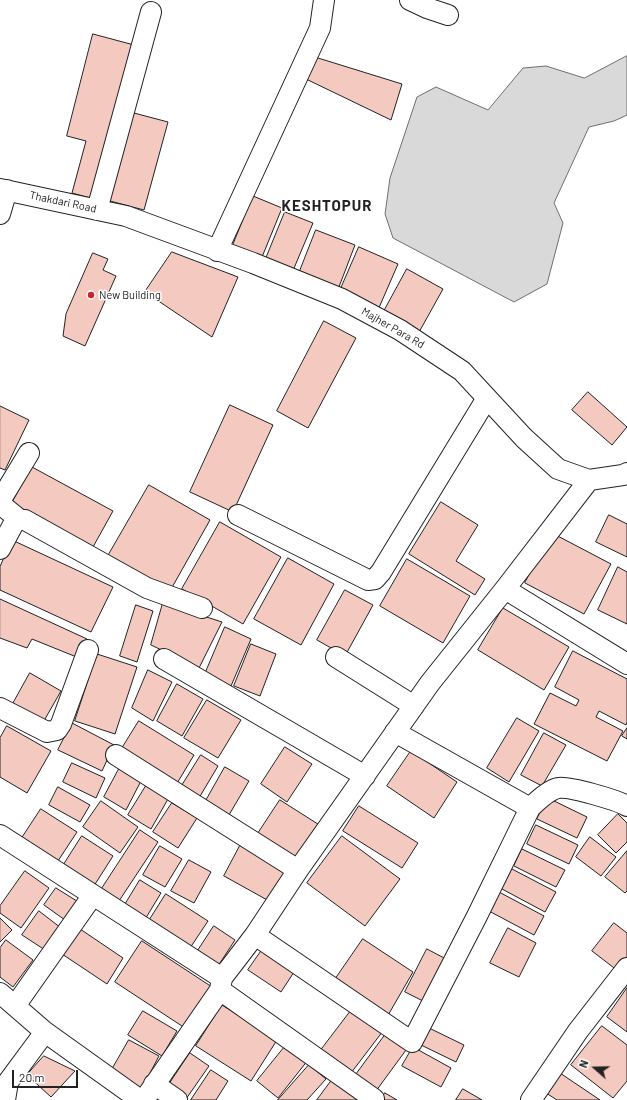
<!DOCTYPE html>
<html>
<head>
<meta charset="utf-8">
<style>
  body { margin:0 }
  #map { position:relative; width:627px; height:1100px; overflow:hidden; background:#fff; font-family:Barlow,sans-serif }
  canvas { display:block }
  .north { position:absolute; left:575px; top:1048px; width:40px; height:40px; -webkit-text-stroke:3px #fff; paint-order:stroke; rotate:290deg; font-size:11px; font-weight:700; line-height:16px; text-align:center; color:#222 }
  .north::after { content:''; display:block; margin:auto; width:14px; height:18px; background:#222; clip-path:polygon(50% 0,100% 100%,50% 72%,0 100%) }
  .scale { position:absolute; left:12px; top:1070px; width:66px; height:18px; box-sizing:border-box; border:2px solid #222; border-top:0; padding-left:5px; font-size:12px; line-height:14px; white-space:nowrap; color:#222; -webkit-text-stroke:3px #fff; paint-order:stroke }
</style>
</head>
<body>
<div id="map">
<canvas width="627" height="1100"></canvas>
<div class="north">N</div>
<div class="scale">20 m</div>
</div>
<script>
const c = document.querySelector('canvas').getContext('2d');
c.lineJoin = 'round';
function fill(path, color) { c.fillStyle = color; c.fill(path, 'evenodd'); }
function trace(path, color, width, dash) { c.strokeStyle = color; c.lineWidth = width; c.lineCap = dash ? 'butt' : 'round'; c.setLineDash(dash || []); c.stroke(path); }
function drawText(font, color, halo, rows, align = 'center') {
  c.font = font + ' Barlow,sans-serif'; c.lineWidth = 3; c.setLineDash([]); c.textBaseline = 'middle'; c.strokeStyle = halo; c.fillStyle = color; for (const [text, x, y, turn = 0] of rows) {
    c.save(); c.translate(x, y); c.rotate((+turn || 0) * Math.PI / 180); c.textAlign = isNaN(turn) ? turn : align; if (halo) c.strokeText(text, 0, 0); c.fillText(text, 0, 0); c.restore();
  }
}
const water = new Path2D(`
  M627,56V115L614,121L589,127L554,203L563,223L547,284L514,302L393,238L385,214L390,178L417,97L436,87L488,110L523,68L546,66L584,78Z`);
fill(water, '#d9d9d9');
trace(water, '#6f6f6f', 1);
const building = new Path2D(`
  M93,34L134,45L94,199L72,193L86,141L67,136Z
  M318,58L402,84L391,120L306,79Z
  M134,113L168,122L144,210L110,201Z
  M253,196L282,208L260,262L231,250Z
  M285,212L313,223L292,273L265,261Z
  M316,230L355,245L337,292L298,276Z
  M359,247L398,264L378,310L339,293Z
  M172,252L238,277L212,337L145,292Z
  M93,253L108,259L103,270L116,276L85,346L63,336L66,314Z
  M407,269L443,289L418,334L382,315Z
  M324,321L356,338L308,428L277,411Z
  M588,392L627,427L612,445L572,410Z
  M230,405L273,425L233,512L190,492Z
  M0,406L29,420L5,470L0,468Z
  M32,467L113,511L93,547L12,503Z
  M149,485L210,520L170,591L108,556Z
  M441,502L478,525L456,561L485,579L475,595L409,554Z
  M609,515L627,524V557L596,542Z
  M220,522L281,557L243,624L182,589Z
  M552,533L611,564L584,614L525,583Z
  M12,540L113,587L91,632L0,590V567Z
  M288,558L334,584L301,645L254,619Z
  M407,559L470,596L443,643L380,606Z
  M618,567L627,572V624L598,610Z
  M345,590L373,605L345,656L317,640Z
  M0,599L87,639L79,658L32,639L27,648L0,638Z
  M163,603L222,622L199,668L151,645Z
  M136,605L153,611L137,662L120,656Z
  M503,608L569,647L544,690L478,650Z
  M225,627L251,639L231,686L205,674Z
  M251,644L276,654L260,696L234,686Z
  M573,651L627,679V722L626,725L599,711L596,717L623,731L607,761L534,724L550,693L576,706L579,700L555,687Z
  M97,654L137,667L115,734L75,721Z
  M148,670L172,682L153,721L132,708Z
  M30,673L61,691L41,726L10,709Z
  M177,684L203,699L182,736L157,721Z
  M207,700L241,720L218,758L184,738Z
  M517,718L539,731L509,782L487,768Z
  M139,721L194,755L176,785L121,750Z
  M72,723L114,745L102,771L58,750Z
  M7,726L51,751L27,793L0,777V738Z
  M627,728V739L622,736Z
  M544,733L566,745L542,786L521,775Z
  M285,747L312,764L287,802L261,784Z
  M411,751L457,782L434,818L387,786Z
  M201,755L218,766L196,803L178,792Z
  M72,763L105,778L96,798L63,782Z
  M225,767L249,781L226,820L203,806Z
  M119,769L141,781L126,810L104,797Z
  M146,786L168,799L151,829L128,815Z
  M58,787L90,805L80,822L49,805Z
  M548,798L587,817L577,838L537,819Z
  M280,800L321,826L296,865L255,838Z
  M101,801L138,827L120,853L83,827Z
  M172,803L197,818L178,848L153,832Z
  M359,806L418,843L402,868L343,831Z
  M41,809L77,832L56,864L20,841Z
  M618,814L627,823V842L616,853L598,835Z
  M536,825L578,845L569,864L527,844Z
  M140,830L158,842L117,904L99,893Z
  M82,836L113,856L92,889L61,869Z
  M342,836L400,879L365,926L307,883Z
  M590,837L616,857L601,876L576,857Z
  M242,842L288,868L269,901L224,876Z
  M160,846L182,859L165,887L143,875Z
  M522,849L565,870L556,887L514,866Z
  M627,851V891L625,893L605,877Z
  M189,860L211,872L194,903L171,891Z
  M512,869L556,892L545,912L502,889Z
  M25,871L49,888L21,928L0,913V906Z
  M140,880L161,893L144,921L123,908Z
  M56,888L80,903L65,920L44,905Z
  M499,892L544,916L534,935L489,911Z
  M166,894L208,921L188,951L147,924Z
  M39,911L61,928L45,950L22,935Z
  M0,918L12,930L0,942Z
  M614,923L627,933V960L618,971L592,951Z
  M214,926L235,940L218,966L197,952Z
  M508,928L536,943L519,977L490,963Z
  M80,929L123,958L107,984L62,954Z
  M363,939L413,972L387,1017L334,981Z
  M6,940L33,960L13,987L0,977V948Z
  M142,941L212,987L185,1028L115,982Z
  M427,949L448,960L427,1003L405,992Z
  M262,950L294,972L281,992L248,970Z
  M627,988V1032L607,1017Z
  M222,1005L277,1040L251,1081L196,1046Z
  M353,1008L383,1031L351,1073L321,1050Z
  M143,1011L177,1031L162,1056L128,1035Z
  M602,1026L627,1045V1081L613,1098L571,1065Z
  M429,1028L464,1045L456,1062L421,1045Z
  M385,1035L406,1050L376,1091L355,1076Z
  M129,1040L159,1056L141,1090L110,1073Z
  M287,1044L308,1060L278,1098L257,1081Z
  M413,1047L451,1068L441,1087L402,1066Z
  M190,1053L209,1066L186,1099L168,1086Z
  M44,1056L75,1071L51,1097L27,1075Z
  M309,1065L326,1079L307,1100H278Z
  M211,1070L228,1081L216,1100H191Z
  M557,1071L600,1100H557L543,1091Z
  M332,1080L358,1100H317Z
  M463,1089L482,1100H456Z
  M385,1093L397,1100H381Z`);
fill(building, '#f3c9c0');
trace(building, '#222', 1);
const minor = new Path2D(`
  M410,0L427,8L448,15
  M0,189L126,216L253,263L342,299L400,330L462,371L524,438L558,469L589,480L623,475L627,473
  M97,210L151,12
  M0,214L7,190
  M217,251L320,28L324,0
  M238,515L368,580L375,579L381,572L487,398
  M20,520L4,507L1,502L3,496L29,453
  M0,549L15,521L20,520H25L147,588L202,608
  M505,589L627,664
  M336,657L414,706
  M164,659L365,776
  M0,708L47,732L57,730L61,724L88,650
  M116,755L298,870
  M530,808C536,802 549,790 558,788C569,786 617,800 627,806
  M0,835L222,978
  M255,935L412,1042L477,916L530,808L395,732
  M220,990L374,1099L373,1100
  M0,993L15,1006
  M45,1032L15,1006L93,895
  M154,1084L177,1100
  M5,1100L8,1082L45,1032L140,1100
  M144,1100L220,990L222,978L255,935L298,870L430,683L505,589L589,480
  M531,1100L578,1031L627,968`);
trace(minor, '#222', 22);
trace(minor, '#fff', 20);
for (const [x, y, r, color] of [
  [91,295,4,"#c62828"]
]) { const dot = new Path2D(); dot.arc(x, y, r, 0, 2 * Math.PI); c.fillStyle = color; c.fill(dot); trace(dot, '#fff', 1.5); }
drawText('11px', '#222', '#fff', [
  ["Thakdari Road",63,202,12],
  ["Majher Para Rd",393,328,30]
]);
drawText('11px', '#222', '#fff', [
  ["New Building",99,295]
], 'left');
c.letterSpacing = '1px';
drawText('bold 15px', '#222', '#fff', [
  ["KESHTOPUR",327,206]
]);
c.letterSpacing = '0px';
</script>
</body>
</html>
